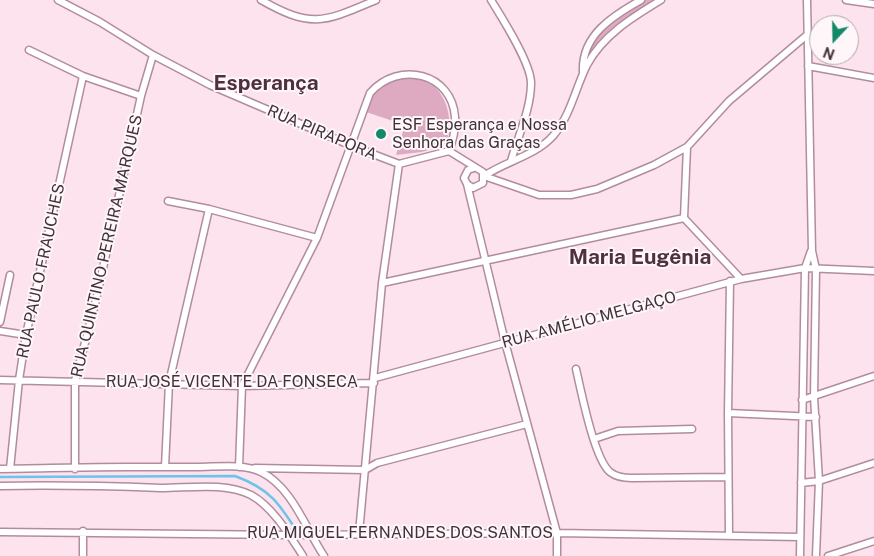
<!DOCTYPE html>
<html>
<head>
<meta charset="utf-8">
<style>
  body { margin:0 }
  #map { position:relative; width:874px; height:556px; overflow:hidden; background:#fce3ee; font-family:"Public Sans",sans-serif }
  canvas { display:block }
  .north { position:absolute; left:809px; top:15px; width:50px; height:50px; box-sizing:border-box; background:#fef6f9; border:1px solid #b2a7ac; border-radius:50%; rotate:201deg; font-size:14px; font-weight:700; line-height:20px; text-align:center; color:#413139 }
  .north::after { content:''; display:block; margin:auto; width:18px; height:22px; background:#14896a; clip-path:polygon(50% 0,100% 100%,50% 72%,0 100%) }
</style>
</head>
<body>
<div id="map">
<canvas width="874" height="556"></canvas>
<div class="north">N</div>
</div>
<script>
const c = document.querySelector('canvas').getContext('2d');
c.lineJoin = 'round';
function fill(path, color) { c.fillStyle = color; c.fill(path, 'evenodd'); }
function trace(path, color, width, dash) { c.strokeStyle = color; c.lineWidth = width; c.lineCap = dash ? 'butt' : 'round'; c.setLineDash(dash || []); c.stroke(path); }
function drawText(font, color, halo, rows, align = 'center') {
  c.font = font + ' "Public Sans",sans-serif'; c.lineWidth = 4; c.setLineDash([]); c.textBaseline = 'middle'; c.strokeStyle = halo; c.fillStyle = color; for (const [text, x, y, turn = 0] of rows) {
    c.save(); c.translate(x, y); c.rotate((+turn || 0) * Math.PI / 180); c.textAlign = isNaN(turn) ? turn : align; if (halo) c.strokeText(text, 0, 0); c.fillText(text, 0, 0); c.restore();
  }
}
fill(new Path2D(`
  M641,0H662L611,35L588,64L585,52L598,31Z
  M400,76C409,77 419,77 427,81C448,93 455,124 445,145L422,152L396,155L405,125L366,112C374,88 378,86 400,76Z`), '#deaac2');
trace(new Path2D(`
  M0,477L235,476C270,489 279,503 298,533`), '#6dc3e9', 2.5);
const street = new Path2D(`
  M58,0L100,22L153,55L210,85L352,146L399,164L449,151L483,172V183L473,188L467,184L464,178L468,170L474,168
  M261,0C312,29 324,22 376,0
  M491,0C502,18 531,63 531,83C531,109 518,136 511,161
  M807,0L812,251L816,269L814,397L819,481L816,556
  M846,0L874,4
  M29,50L83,76L141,96
  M808,66L874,78
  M583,72C581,36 612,16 641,0
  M687,147L684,218L741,279
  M484,176L539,195H571L597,189L654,165L687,147L729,101L807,35
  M484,176C506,161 535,156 553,136C571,115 575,89 587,65C603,35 633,17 661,0
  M467,184L505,342L557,533V556
  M168,201L209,209L317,238
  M382,283L684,218
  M0,322L10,275
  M0,331L26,335
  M576,369C581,390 594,459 610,472C616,477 624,478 632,478L728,477
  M375,378L741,279L805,268L874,271
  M0,380L242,386L374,383
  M802,400L874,376
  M728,413L816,417
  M594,439L618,431L692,429
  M165,467L169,383L209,209
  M239,467L242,386L317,238L370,93C399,60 452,73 455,117C456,129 453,140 449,151
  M255,468L365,470L377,463L527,424
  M0,469C66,468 131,466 197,467C217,467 243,463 261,472C292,487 306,529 324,556
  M10,469L19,380L26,335L83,76
  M75,469V381L95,304L141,96L153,55
  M801,483L819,481L874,463
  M0,486C54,485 107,486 161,488C190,488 224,482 251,495C273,507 290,536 303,556
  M83,531V556
  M0,532L289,535L557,533L800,537
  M359,533L382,283L399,164
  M729,535L728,413L730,281
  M800,556L805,268L811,251
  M828,556L874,541`);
trace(street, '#b28c9e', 9);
trace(street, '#fff', 6);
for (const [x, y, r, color] of [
  [381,134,6,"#14896a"]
]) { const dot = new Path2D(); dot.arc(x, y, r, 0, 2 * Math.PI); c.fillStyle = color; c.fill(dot); trace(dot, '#fef6f9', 2); }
drawText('16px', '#413139', '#fef6f9', [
  ["ESF Esperança e Nossa",392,125],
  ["Senhora das Graças",392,143]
], 'left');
drawText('16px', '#413139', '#fef6f9', [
  ["RUA PIRAPORA",322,133,23],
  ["RUA QUINTINO PEREIRA MARQUES",107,246,-77],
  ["RUA PAULO FRAUCHES",41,271,-78],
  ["RUA AMÉLIO MELGAÇO",589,320,-15],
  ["RUA JOSÉ VICENTE DA FONSECA",232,382],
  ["RUA MIGUEL FERNANDES DOS SANTOS",400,533]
]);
drawText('bold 21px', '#4f303f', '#fef6f9', [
  ["Esperança",266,84],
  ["Maria Eugênia",640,258]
]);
</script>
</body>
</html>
